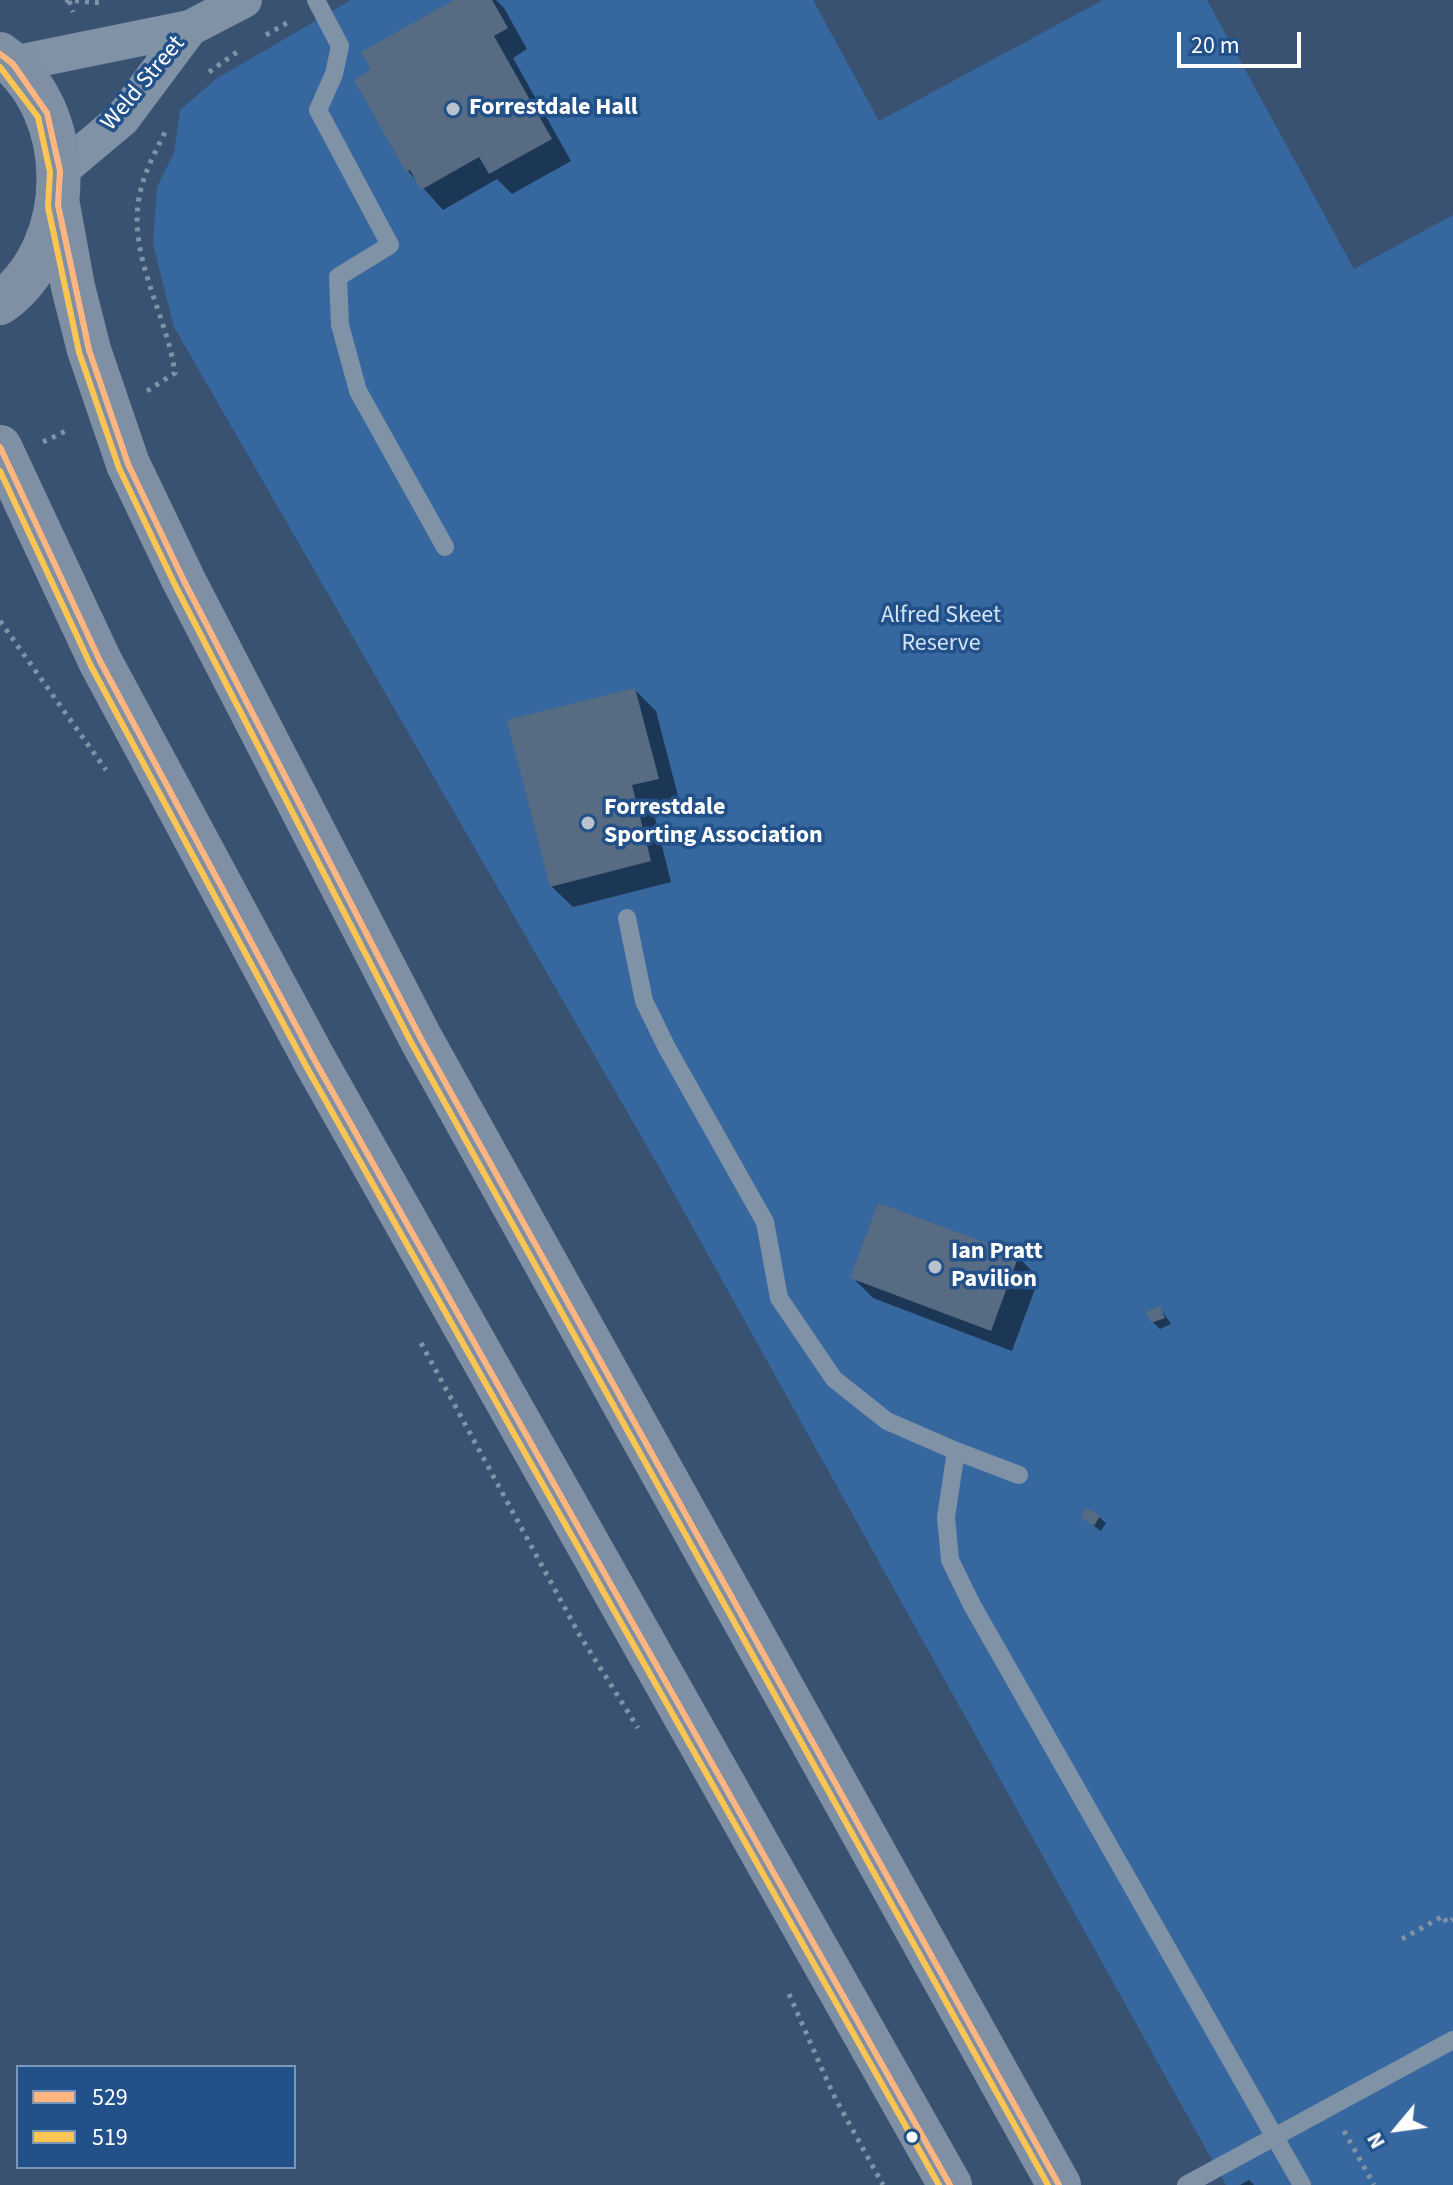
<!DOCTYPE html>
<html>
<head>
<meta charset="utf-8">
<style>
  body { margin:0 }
  #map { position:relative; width:1453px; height:2185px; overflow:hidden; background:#395271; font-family:"Source Sans 3",sans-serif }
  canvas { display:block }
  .legend { position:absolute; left:16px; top:2065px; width:280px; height:104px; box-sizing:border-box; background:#225088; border:2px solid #7a96b8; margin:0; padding:10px 14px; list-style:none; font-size:24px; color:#fff }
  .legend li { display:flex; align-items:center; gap:16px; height:40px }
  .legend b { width:40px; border:2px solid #7a96b8 }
  .north { position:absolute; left:1357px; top:2089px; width:80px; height:80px; -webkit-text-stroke:6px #225088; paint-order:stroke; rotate:241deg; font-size:22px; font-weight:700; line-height:32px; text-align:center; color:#fff }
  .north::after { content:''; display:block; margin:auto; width:28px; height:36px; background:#fff; clip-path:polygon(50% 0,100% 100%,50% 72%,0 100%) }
  .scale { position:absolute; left:1177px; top:32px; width:124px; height:36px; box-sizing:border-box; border:4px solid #fff; border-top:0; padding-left:10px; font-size:24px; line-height:28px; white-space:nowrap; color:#fff; -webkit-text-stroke:6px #225088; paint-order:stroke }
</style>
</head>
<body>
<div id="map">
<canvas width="1453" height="2185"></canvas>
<ul class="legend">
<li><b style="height:10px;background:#ffb580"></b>529</li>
<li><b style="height:10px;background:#fcc553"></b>519</li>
</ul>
<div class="north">N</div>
<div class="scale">20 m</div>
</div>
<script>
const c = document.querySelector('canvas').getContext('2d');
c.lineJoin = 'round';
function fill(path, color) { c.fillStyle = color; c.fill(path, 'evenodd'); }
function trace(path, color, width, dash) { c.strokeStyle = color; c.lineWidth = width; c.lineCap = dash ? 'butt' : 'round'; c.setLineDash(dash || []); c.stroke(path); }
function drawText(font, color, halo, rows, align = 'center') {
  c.font = font + ' "Source Sans 3",sans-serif'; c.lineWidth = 7; c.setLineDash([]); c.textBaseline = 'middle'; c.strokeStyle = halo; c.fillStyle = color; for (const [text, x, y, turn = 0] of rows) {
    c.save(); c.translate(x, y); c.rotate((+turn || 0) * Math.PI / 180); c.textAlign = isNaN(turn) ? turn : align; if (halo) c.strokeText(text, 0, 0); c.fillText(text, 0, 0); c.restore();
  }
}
fill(new Path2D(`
  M351,0H813L879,121L1103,0H1207L1354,269L1453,215V2185H1226L663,1174L174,327L153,244L157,187L174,153L180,110L216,79Z`), '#36679f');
fill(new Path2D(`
  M458,0H496L504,8L527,49L513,58L571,161L512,194L497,179L443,210L408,171L357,80L374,71Z
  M635,690L656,711L679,800L652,806L671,882L573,907L551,886Z
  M1018,1257L1039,1278L1012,1351L873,1298L852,1277Z
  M1160,1308L1171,1324L1160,1329L1153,1322Z
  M1099,1517L1106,1523L1101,1531L1083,1518Z
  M1249,2180L1254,2185H1240Z`), '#0007');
fill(new Path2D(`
  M454,0H492L508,28L494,36L552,139L489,174L479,157L421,190L410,170L406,172L354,80L371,70L361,52Z
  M635,688L659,779L632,785L651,861L550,887L507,720Z
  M878,1203L1019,1255L991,1331L850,1278Z
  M1160,1306L1165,1318L1151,1323L1146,1312Z
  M1086,1508L1100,1516L1094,1526L1081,1518Z`), '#576b83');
trace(new Path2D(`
  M65,0L102,3
  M69,1L73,12
  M266,35L292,20
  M209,72L240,50
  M147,391L175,373C167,314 126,254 140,193C144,172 157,149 166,130
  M43,442L70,429
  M0,621L106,770
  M421,1343L579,1634L638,1728
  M1402,1939L1443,1916L1447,1923L1453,1919
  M789,1994L833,2094L883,2185
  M1344,2131L1374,2185`), '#8092a6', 5, [4, 6]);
trace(new Path2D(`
  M316,0L340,46L334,74L318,110L390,245L338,277L340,325L358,391L445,547
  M627,918L644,1001L667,1048L765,1222L779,1298L834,1379L887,1421L956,1451L946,1517L950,1560L972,1605L1302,2185
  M956,1451L1019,1475
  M1186,2185L1453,2040`), '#8092a6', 18);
trace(new Path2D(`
  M13,64L190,28L244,0
  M60,171L122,119L190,28`), '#8092a6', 36);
trace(new Path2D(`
  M0,54C78,110 78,247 0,303
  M58,205L73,287L89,350L128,464L184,581L421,1039L1059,2185
  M0,447L100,661L315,1061L950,2185`), '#8090a4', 44);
trace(new Path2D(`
  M0,54L13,64L47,113L60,171L58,205L89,350L128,464L184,581L421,1039L1059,2185
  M0,447L100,661L315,1061L950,2185`), '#ffb580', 6);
trace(new Path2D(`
  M0,67L38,117L50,172L48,207L79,352L119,468L175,585L412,1044L1048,2185
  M0,471L91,666L306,1066L939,2185`), '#fcc553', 6);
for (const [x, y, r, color] of [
  [453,109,8,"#bac2cd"],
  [588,823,8,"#bac2cd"],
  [935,1267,8,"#bac2cd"],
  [912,2137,7,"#fff"]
]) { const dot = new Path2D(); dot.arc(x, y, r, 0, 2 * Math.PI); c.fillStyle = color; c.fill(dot); trace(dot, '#225088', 3); }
drawText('24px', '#fff', '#225088', [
  ["Weld Street",144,84,-50]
]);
drawText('bold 24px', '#fff', '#225088', [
  ["Forrestdale Hall",469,109],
  ["Forrestdale",604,809],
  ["Sporting Association",604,837],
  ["Ian Pratt",951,1253],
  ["Pavilion",951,1281]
], 'left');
drawText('24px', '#d2e3f8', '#225088', [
  ["Alfred Skeet",941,617],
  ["Reserve",941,645]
]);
</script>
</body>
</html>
